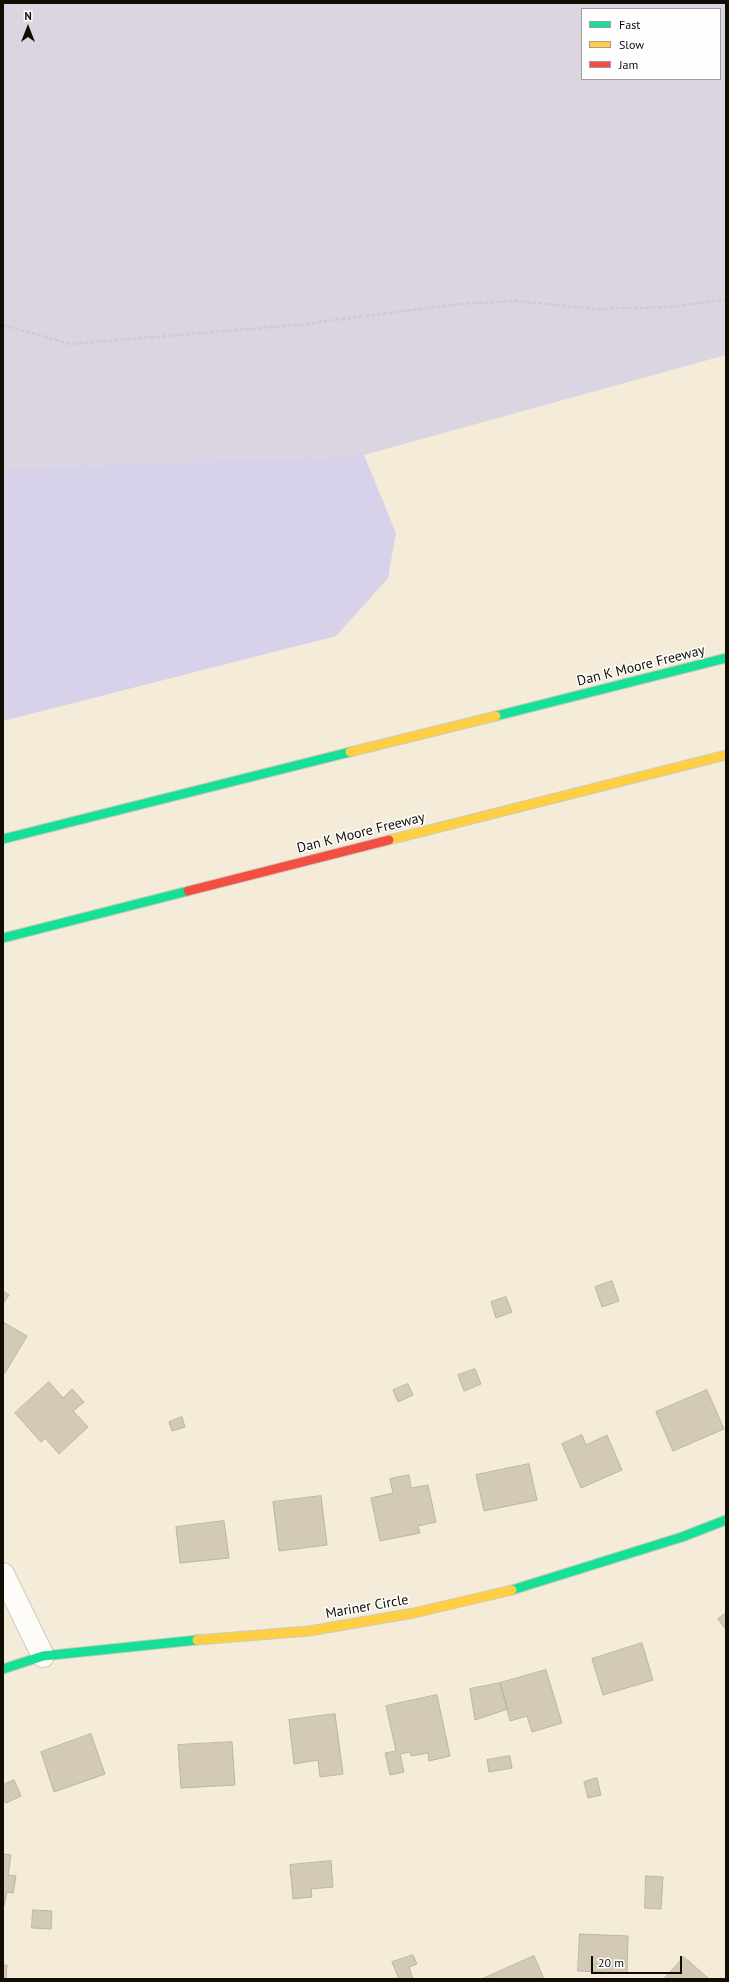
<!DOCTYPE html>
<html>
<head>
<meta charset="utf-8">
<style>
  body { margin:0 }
  #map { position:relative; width:729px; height:1982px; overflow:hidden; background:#f4ecd8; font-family:"PT Sans",sans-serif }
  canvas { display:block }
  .frame { position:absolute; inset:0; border:4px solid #120d03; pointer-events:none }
  .legend { position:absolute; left:581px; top:8px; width:140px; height:72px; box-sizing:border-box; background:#fefefe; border:1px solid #a09e9a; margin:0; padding:5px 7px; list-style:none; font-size:12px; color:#120d03 }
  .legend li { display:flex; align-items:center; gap:8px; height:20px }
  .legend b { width:20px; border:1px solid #a09e9a }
  .north { position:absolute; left:8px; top:8px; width:40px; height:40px; -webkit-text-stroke:3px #fefefe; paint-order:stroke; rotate:0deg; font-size:11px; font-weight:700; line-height:16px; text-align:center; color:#120d03 }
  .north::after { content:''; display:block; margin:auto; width:14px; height:18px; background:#120d03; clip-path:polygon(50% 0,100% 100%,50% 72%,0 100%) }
  .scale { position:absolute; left:591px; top:1956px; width:91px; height:18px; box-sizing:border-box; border:2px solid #120d03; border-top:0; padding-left:5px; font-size:12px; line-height:14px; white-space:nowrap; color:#120d03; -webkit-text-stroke:3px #fefefe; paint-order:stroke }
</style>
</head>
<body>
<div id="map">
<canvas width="729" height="1982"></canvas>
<div class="frame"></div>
<ul class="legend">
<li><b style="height:5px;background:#16e098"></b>Fast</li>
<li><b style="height:5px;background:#ffcf43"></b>Slow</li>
<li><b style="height:5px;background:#f24e42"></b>Jam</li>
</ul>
<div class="north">N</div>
<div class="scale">20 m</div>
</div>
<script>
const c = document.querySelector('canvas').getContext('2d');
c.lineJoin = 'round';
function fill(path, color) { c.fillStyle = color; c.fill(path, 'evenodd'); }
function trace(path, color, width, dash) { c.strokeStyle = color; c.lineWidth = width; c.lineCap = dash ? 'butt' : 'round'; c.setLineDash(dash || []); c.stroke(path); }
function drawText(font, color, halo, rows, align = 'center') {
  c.font = font + ' "PT Sans",sans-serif'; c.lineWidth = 3; c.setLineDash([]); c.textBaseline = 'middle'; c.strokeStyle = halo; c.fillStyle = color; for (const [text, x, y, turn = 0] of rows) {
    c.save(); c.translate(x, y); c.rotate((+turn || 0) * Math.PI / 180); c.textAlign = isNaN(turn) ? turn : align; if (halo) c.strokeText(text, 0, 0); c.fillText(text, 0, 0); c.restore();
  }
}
fill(new Path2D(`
  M3,3H726V355L364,455L3,468ZM582,9H720V79H582Z`), '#dad5e1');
fill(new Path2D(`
  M364,455L396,533L388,578L336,636L3,721V468Z`), '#d7d1e9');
const building = new Path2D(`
  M612,1281L619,1301L602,1307L595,1287Z
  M3,1291L9,1295L3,1304Z
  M506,1297L512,1312L496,1318L491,1302Z
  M3,1322L27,1336L5,1373L3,1372Z
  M475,1369L481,1384L464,1391L458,1375Z
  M49,1382L63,1398L72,1389L84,1402L73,1411L88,1427L59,1454L45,1438L41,1442L15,1413Z
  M408,1384L413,1395L398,1402L393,1390Z
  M707,1390L724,1429L673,1451L656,1412Z
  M182,1417L185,1427L172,1431L169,1422Z
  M582,1435L586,1445L607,1435L622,1470L581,1488L562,1444Z
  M529,1464L537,1500L484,1511L476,1475Z
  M409,1475L411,1488L428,1485L436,1522L418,1526L420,1533L380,1541L371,1498L393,1493L390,1479Z
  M321,1496L327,1545L279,1551L273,1502Z
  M224,1521L229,1558L180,1563L176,1527Z
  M726,1613V1630L718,1619Z
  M642,1643L653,1680L603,1695L592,1659Z
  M546,1670L562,1723L532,1732L527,1716L510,1721L500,1683Z
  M500,1683L508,1709L475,1720L470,1689Z
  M437,1695L450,1756L429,1761L428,1753L411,1756L410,1752L400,1754L404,1772L390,1775L385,1753L396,1751L386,1706Z
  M335,1714L343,1774L320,1777L318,1760L294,1764L289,1720Z
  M91,1734L105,1774L54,1792L41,1752Z
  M232,1742L235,1785L181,1788L178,1745Z
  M510,1756L512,1768L489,1772L487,1760Z
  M597,1778L601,1795L588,1798L584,1782Z
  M14,1780L21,1796L6,1803L3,1797V1785Z
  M3,1854L11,1855L8,1875L16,1876L13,1893L7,1892L4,1906H3Z
  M331,1861L333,1887L311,1889L312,1897L293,1899L290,1865Z
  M646,1876L663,1877L661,1909L645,1908Z
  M33,1910L52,1911L51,1929L32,1928Z
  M580,1934L628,1936L627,1973L578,1971Z
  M413,1955L417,1964L409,1967L413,1979H399L392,1962Z
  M534,1956L544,1979H482Z
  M684,1957L709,1979H664Z
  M3,1965H7L6,1979H3Z`);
fill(building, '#d2cab5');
trace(building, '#bbb4a5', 1);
const street = new Path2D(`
  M3,1574L43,1656`);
const fast = new Path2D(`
  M496,716L726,658
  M3,839L350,752
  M3,938L188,891
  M512,1590L682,1537L726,1520
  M3,1669L43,1656L197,1640`);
const slow = new Path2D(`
  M350,752L496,716
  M389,840L726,755
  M197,1640L309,1631L414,1613L512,1590`);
const jam = new Path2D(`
  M188,891L389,840`);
trace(street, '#d0cabb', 24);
trace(fast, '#d0cabb', 11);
trace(slow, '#d0cabb', 11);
trace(jam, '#d0cabb', 11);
trace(new Path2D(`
  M3,325L70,344L297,325L459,304L517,301L595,309L670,307L726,299`), '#cfcdc7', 2.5, [4, 2]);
trace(street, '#fdfcf9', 22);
trace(fast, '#16e098', 9);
trace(slow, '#ffcf43', 9);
trace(jam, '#f24e42', 9);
drawText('14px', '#120d03', '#fefefe', [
  ["Dan K Moore Freeway",641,666,-14],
  ["Dan K Moore Freeway",361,833,-14],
  ["Mariner Circle",367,1607,-10]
]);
</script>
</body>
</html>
